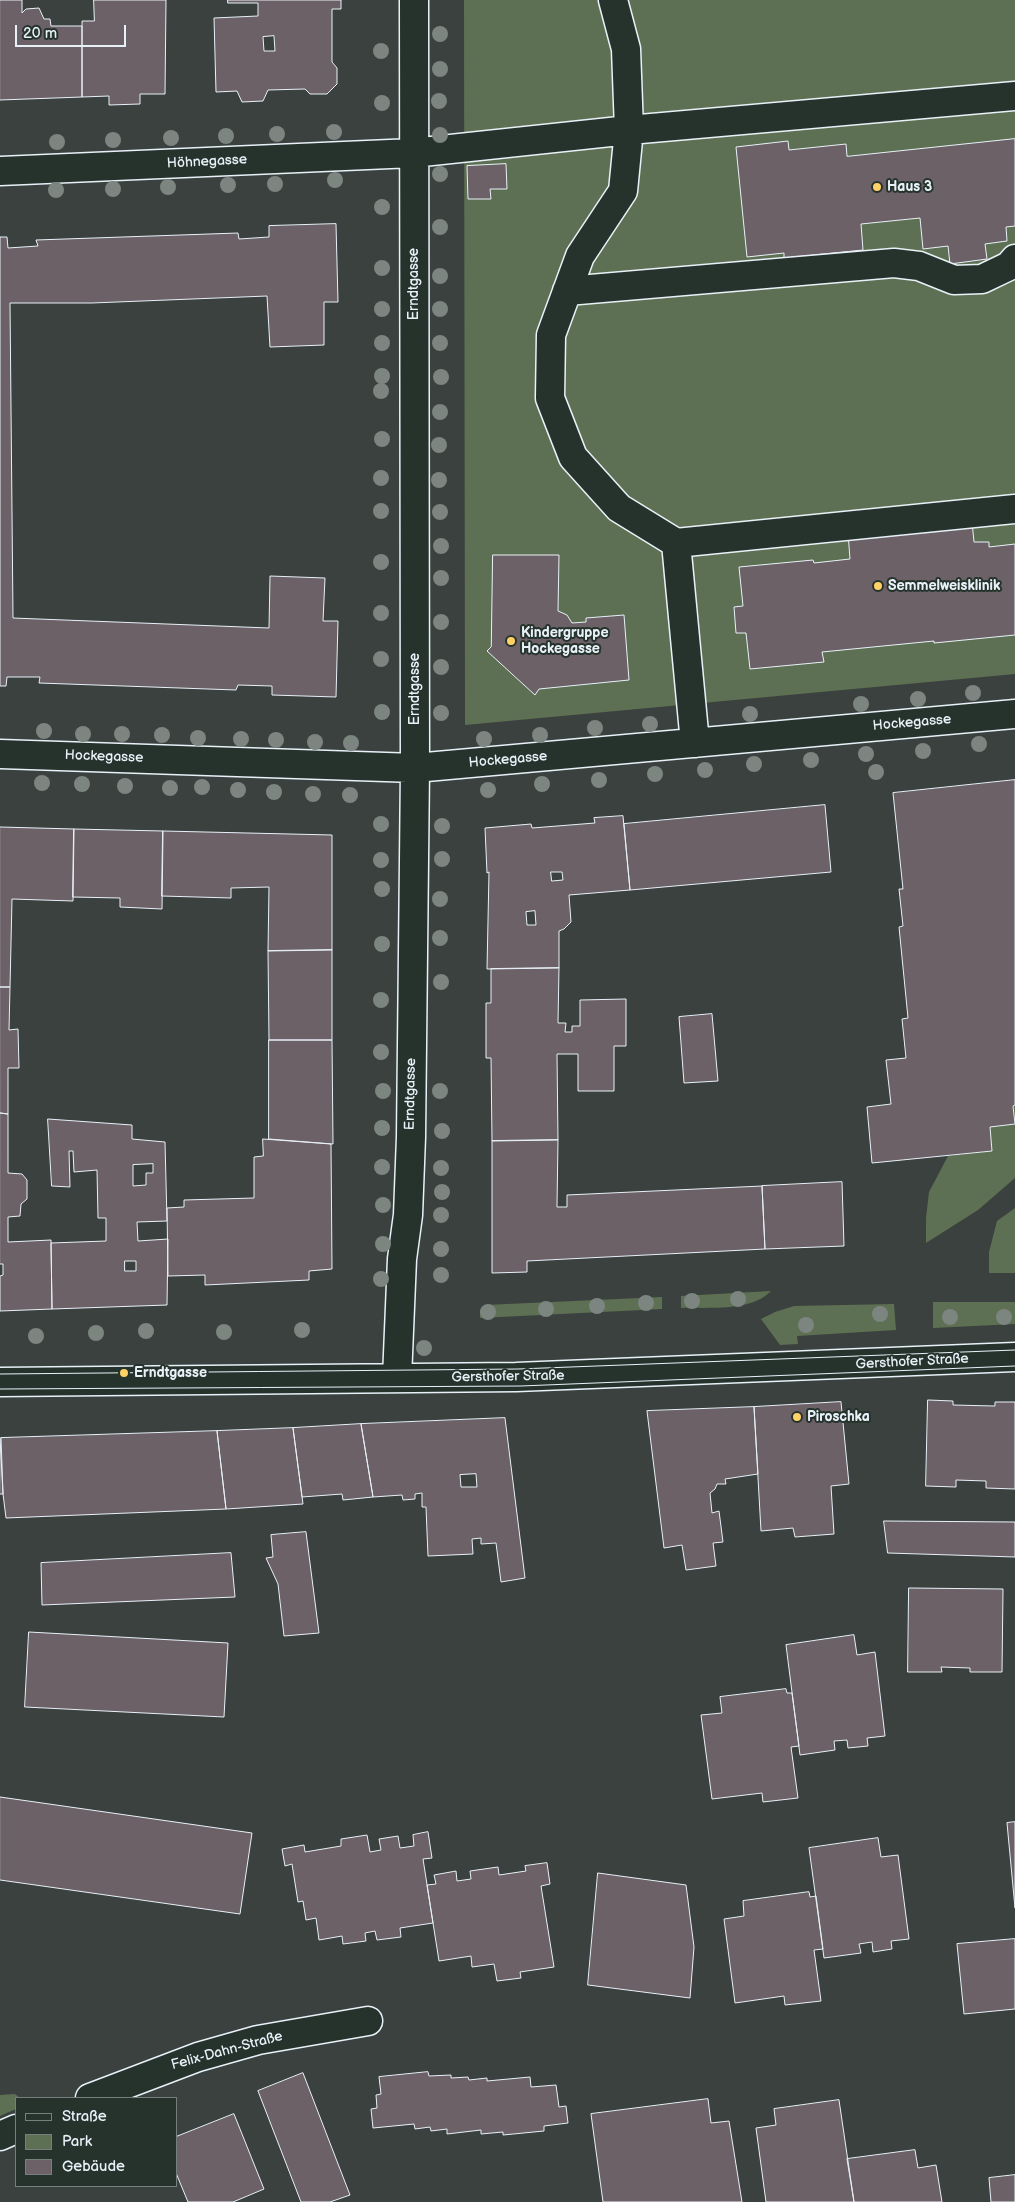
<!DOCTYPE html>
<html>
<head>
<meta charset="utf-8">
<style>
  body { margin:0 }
  #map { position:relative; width:1015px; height:2202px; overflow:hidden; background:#3b413e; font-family:"Balsamiq Sans",sans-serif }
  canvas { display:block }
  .legend { position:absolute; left:15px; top:2097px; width:162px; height:90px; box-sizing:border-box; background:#26332d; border:1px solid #747f7e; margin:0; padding:6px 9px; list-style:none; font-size:15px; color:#e8f1f8 }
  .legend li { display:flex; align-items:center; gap:10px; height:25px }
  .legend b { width:25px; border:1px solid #747f7e }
  .scale { position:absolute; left:15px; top:25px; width:111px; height:22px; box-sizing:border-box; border:2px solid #e8f1f8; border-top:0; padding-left:6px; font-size:15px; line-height:18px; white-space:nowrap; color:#e8f1f8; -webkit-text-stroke:4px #26332d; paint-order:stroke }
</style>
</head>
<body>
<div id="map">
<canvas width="1015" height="2202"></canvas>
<ul class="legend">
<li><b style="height:6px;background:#26332d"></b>Straße</li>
<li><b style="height:14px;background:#5e7053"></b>Park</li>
<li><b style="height:14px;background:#6b6167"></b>Gebäude</li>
</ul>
<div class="scale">20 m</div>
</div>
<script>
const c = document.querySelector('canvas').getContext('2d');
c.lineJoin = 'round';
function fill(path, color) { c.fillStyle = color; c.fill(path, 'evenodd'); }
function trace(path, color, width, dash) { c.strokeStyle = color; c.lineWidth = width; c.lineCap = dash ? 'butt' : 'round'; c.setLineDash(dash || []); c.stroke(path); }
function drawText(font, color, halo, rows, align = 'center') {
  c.font = font + ' "Balsamiq Sans",sans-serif'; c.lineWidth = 4; c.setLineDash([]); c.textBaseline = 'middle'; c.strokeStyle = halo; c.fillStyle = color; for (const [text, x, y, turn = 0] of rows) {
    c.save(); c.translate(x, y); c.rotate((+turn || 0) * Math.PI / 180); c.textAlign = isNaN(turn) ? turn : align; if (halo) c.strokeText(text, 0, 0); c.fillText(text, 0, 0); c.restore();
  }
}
fill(new Path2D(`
  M464,0H1015V674L465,725Z
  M1015,1105V1178L978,1210L926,1243V1218L929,1192L948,1156L992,1151L990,1127L1015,1124L1013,1106Z
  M1015,1208V1273H989V1252L997,1221Z
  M771,1291C751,1312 708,1307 681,1308V1296Z
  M662,1297V1309L480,1318V1310L485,1305Z
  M933,1302H1015V1324L933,1328Z
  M894,1304L896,1330L797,1336L798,1344L780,1345L761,1319L775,1312L794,1306Z
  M15,2094L20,2098H16V2109L0,2116V2095Z`), '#5e7053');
const building = new Path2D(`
  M0,0H22V13L26,9L39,8L44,19H50L51,26H82V97L0,100Z
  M94,0H166L165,94H140V104L109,105V96L82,97V21H94Z
  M228,0H341V9H332V62L337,68V84L327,94H310L305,89L268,90L263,101L242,102L237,91L216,92L214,18L258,16V3H228ZM274,36L275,51H264L263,37Z
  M1015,139V226L1006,227L1007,241L985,244L987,259L950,264L948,246L923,249L920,218L861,224L863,250L784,258V253L747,257L736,147L788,141L789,150L846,144L847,156Z
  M506,164L507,189H490L491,199H468L467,166Z
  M336,224L338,302H324V345L270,347L267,296L92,303H10L13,618L269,628L270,576L325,578L323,621H338L336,697L272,695V686L238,685L236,690L39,683L40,677H7L6,686H0V237H7L8,248L38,246L36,240L238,233L239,239L269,237V226Z
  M972,522L974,542H989V547L1015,544V635L934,643V641L822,652L824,662L750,669L746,633H736L734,607L743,606L739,567L813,560L814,563L850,559L848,533Z
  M493,555H559L558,611L567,615L572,623L586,622V618L624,615L629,680L539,689L535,695L512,674L487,651L491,647Z
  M1015,780V1105L1013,1106L1015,1124L990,1127L992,1151L872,1163L867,1107L891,1104L886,1060L906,1058L902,1019L908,1018L899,927L903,926L899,889H903L893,793Z
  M825,805L831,872L630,890L624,824Z
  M623,816L630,890L569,895L571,922L564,929L559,931V968L487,969L489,872L487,873L485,828L531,824L532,828L595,823L594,818ZM551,872H562L563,880L552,881ZM535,911L536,925H527L526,912Z
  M0,827L74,829L73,901L12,899L10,987H0Z
  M74,829L163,831L162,909L120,907V898L73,897Z
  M163,831L332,835V950L268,951L269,887L231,888V898L162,896Z
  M332,950V1040H269L268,951Z
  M559,968L558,1023H566L565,1032H572V1026H580V1000L626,999V1046H614V1091H578V1054H557L558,1140L492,1141L491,1058H486V1003H491V969Z
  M0,987H10L9,1030L18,1029L19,1068H8V1114L0,1113Z
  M712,1014L718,1081L684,1083L679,1017Z
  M269,1040H332L333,1144L269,1139Z
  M0,1113L8,1114V1173L22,1174L27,1180V1199L21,1204L20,1216L8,1217V1242L51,1240L52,1309L0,1311V1276L3,1275V1264H0Z
  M48,1119L132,1125V1139L165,1142L167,1221L137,1222L138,1241L168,1239L167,1305L52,1309L51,1243L106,1241V1218H98L97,1170L74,1172L73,1151H69L70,1187L52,1186ZM153,1164V1173H146V1185L133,1186V1165ZM125,1261H136V1271H125Z
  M263,1139L331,1144L332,1269L309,1271V1280L205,1285V1275L168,1276L167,1208L184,1207V1200L254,1198V1157L263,1156Z
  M558,1140L557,1207H567V1195L762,1186L765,1249L527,1261V1272L492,1273V1141Z
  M842,1182L844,1246L765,1249L762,1186Z
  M928,1400L953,1401V1405L995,1406V1402H1015V1489L986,1488V1481L956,1480V1487L926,1486Z
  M841,1402L849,1484L831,1486L834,1534L795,1537L793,1528L761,1531L754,1407Z
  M754,1407L758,1474L725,1479L726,1484H717L715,1489L710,1493L712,1513L719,1511L723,1542L713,1543L716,1566L686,1570L682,1545L664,1548L647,1411Z
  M505,1418L525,1578L501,1582L496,1543L481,1544V1538L472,1539L473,1554L428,1556L426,1507H422V1493L415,1494V1499L403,1500L402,1495L373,1497L361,1424ZM476,1474L477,1487H461L460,1475Z
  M361,1424L373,1497L343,1500L342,1494L302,1497L293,1428Z
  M293,1428L303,1504L226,1509L217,1431Z
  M217,1431L226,1509L6,1518L3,1494L1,1438Z
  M0,1438L3,1494H0Z
  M884,1521L1015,1522V1557L888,1553Z
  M306,1532L319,1633L284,1636L278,1584L266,1558L273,1557L271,1535Z
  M231,1553L235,1597L42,1605L41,1563Z
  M909,1588L1003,1589L1002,1672H970V1668L941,1667L942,1672H908Z
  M29,1632L228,1643L224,1717L25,1707Z
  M854,1635L857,1655L875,1652L885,1736L867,1738L868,1746L848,1748L847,1740L834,1741L835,1750L800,1755L786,1645Z
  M786,1689L787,1693H792L799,1746L791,1747L798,1798L763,1802L762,1793L712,1799L701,1715L722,1713L720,1697Z
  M0,1797L252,1833L240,1914L0,1880Z
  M1015,1822V1908L1007,1823Z
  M428,1832L432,1858L423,1859L433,1923L400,1928L401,1937L377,1940L375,1931L365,1933L366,1941L343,1944L342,1936L319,1940L316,1918L306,1920L303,1901L298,1902L292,1864L285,1866L282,1849L304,1845L305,1852L341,1846V1839L367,1835L370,1852L381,1850L379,1839L398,1836L400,1848L414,1846L413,1835Z
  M878,1838L881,1857L898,1855L909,1939L891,1941L892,1949L873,1952L872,1942L859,1944L861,1953L824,1958L809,1848Z
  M547,1863L550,1884L541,1886L554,1967L520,1972L521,1978L497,1981L494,1964L472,1967L471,1956L439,1961L427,1885L436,1884L434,1875L456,1871L457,1881L471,1879L470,1871L498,1867L499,1875L526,1871L525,1866Z
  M598,1873L686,1885L694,1947L690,1998L588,1985Z
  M809,1892L810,1897L816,1896L823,1949L814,1950L821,2001L785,2005L784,1996L735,2003L724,1919L744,1916L743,1901Z
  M1015,1939V2009L964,2014L957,1944Z
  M428,2072L429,2076L451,2075V2078L468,2077L469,2080L487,2078V2081L530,2077L531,2087L556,2085L559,2107L566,2106L568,2123L544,2126V2131L503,2135V2132L481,2134V2130L447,2134V2129L431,2131L430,2127L415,2129L414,2124L373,2128L371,2109L377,2108L376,2095L381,2094L379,2077Z
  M303,2073L350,2195L330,2202H301L258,2091Z
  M708,2099L711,2123L729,2121L742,2202H603L591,2114Z
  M839,2100L854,2202H766L756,2128L776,2125L774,2109Z
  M234,2114L264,2189L233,2202H188L176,2173V2137Z
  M915,2150L918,2168L936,2165L942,2202H854L847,2159Z
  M1015,2175V2202H991L989,2178Z`);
fill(building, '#6b6167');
trace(building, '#e8f1f8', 1);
const minor = new Path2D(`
  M613,0L626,49L629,130L623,191L580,256L551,335L550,398L573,457L619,508L676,543L1015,509
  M0,171L413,153L629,130L1015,96
  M567,291L894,263L919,266L954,280L982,279L1009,266L1015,259
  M676,543L695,743
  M0,754L415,768L1015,714
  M397,1378L402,1259L408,1215L411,1137L415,768L414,0
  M0,1382L516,1377L1015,1357
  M90,2098L198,2057L258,2040L368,2021
  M0,2136L16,2129`);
trace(minor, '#e8f1f8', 31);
trace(minor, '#26332d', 28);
trace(new Path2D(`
  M0,1374L518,1369L1015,1350
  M0,1389L521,1386L1015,1366`), '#e8f1f8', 1);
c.fillStyle = '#7c8580';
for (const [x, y] of [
  [440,34],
  [381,51],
  [440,69],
  [439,101],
  [382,103],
  [334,132],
  [277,134],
  [440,135],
  [226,136],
  [171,138],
  [113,140],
  [57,142],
  [440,174],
  [335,180],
  [275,184],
  [228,185],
  [168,187],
  [113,189],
  [56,190],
  [382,207],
  [440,227],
  [382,268],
  [440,276],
  [382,309],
  [440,309],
  [382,343],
  [440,343],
  [382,376],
  [441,377],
  [381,391],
  [440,412],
  [382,439],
  [439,445],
  [381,478],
  [439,480],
  [381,511],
  [440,512],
  [441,546],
  [381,562],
  [441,578],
  [381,613],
  [441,622],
  [381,659],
  [441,667],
  [973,693],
  [918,699],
  [861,704],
  [382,712],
  [441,713],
  [750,714],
  [650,724],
  [595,728],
  [44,731],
  [83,734],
  [122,734],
  [162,735],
  [540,735],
  [198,738],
  [241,739],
  [484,739],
  [276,740],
  [315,742],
  [351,743],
  [979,744],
  [923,751],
  [866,754],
  [811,760],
  [754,764],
  [705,770],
  [876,772],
  [655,774],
  [599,780],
  [42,783],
  [82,784],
  [542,784],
  [125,786],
  [202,787],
  [170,788],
  [238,790],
  [488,790],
  [274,792],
  [313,794],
  [350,795],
  [381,824],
  [442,826],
  [442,859],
  [381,860],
  [382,889],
  [440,899],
  [440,938],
  [382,944],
  [441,982],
  [381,1000],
  [381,1052],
  [383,1091],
  [440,1091],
  [382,1128],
  [442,1131],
  [382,1167],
  [441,1168],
  [442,1192],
  [383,1205],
  [441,1215],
  [383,1244],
  [441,1249],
  [441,1275],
  [381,1279],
  [738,1299],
  [692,1301],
  [646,1303],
  [597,1306],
  [546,1309],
  [488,1312],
  [880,1314],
  [950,1317],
  [1004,1317],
  [806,1325],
  [302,1330],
  [146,1331],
  [224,1332],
  [96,1333],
  [36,1336],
  [424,1348]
]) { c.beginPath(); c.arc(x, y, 8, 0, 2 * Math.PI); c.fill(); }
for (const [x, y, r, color] of [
  [877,187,5,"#ffd166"],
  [878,586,5,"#ffd166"],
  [511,641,5,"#ffd166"],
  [124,1373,5,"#ffd166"],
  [797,1417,5,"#ffd166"]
]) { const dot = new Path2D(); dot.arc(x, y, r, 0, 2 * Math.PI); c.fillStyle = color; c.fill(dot); trace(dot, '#26332d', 2); }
drawText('14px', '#e8f1f8', '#26332d', [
  ["Höhnegasse",207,162,-3],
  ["Erndtgasse",414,284,-90],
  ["Erndtgasse",415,689,-90],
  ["Hockegasse",912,723,-5],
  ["Hockegasse",104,757,2],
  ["Hockegasse",508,760,-5],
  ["Erndtgasse",411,1094,-89],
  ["Gersthofer Straße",912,1362,-3],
  ["Gersthofer Straße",508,1377,-1],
  ["Felix-Dahn-Straße",227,2051,-15]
]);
drawText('bold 14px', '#e8f1f8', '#26332d', [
  ["Haus 3",887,187],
  ["Semmelweisklinik",888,586],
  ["Kindergruppe",521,633],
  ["Hockegasse",521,649],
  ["Erndtgasse",134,1373],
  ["Piroschka",807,1417]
], 'left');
</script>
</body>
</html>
